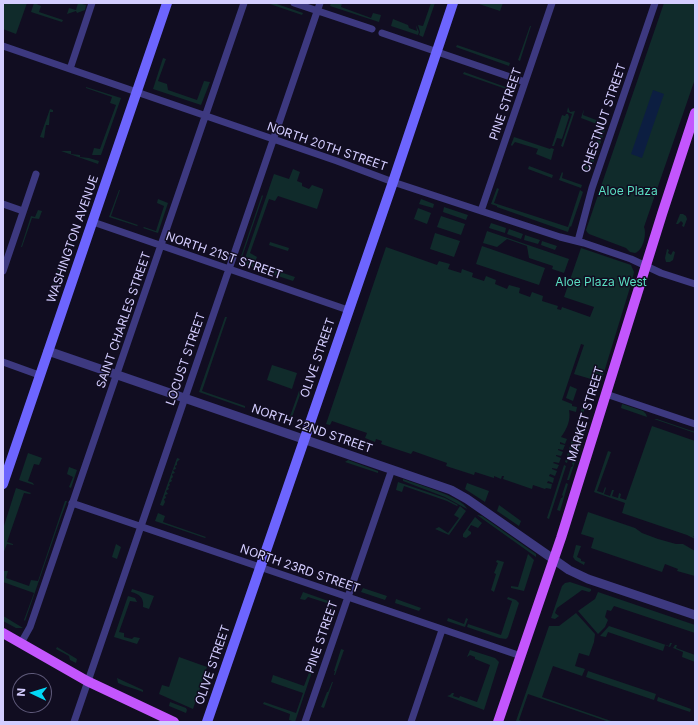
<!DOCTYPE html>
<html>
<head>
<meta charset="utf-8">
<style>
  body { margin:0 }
  #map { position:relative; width:698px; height:725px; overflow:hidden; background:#110d21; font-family:Inter,sans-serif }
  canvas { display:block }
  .frame { position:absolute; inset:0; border:4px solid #d4cdff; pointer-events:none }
  .north { position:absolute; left:12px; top:673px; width:40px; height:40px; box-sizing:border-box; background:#110d21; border:1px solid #5f5a7a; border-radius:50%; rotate:274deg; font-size:11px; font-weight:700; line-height:16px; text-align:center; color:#d4cdff }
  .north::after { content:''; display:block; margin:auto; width:14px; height:18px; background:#02d7f6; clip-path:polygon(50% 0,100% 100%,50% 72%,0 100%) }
</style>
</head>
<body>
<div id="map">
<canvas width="698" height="725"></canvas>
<div class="frame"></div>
<div class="north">N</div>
</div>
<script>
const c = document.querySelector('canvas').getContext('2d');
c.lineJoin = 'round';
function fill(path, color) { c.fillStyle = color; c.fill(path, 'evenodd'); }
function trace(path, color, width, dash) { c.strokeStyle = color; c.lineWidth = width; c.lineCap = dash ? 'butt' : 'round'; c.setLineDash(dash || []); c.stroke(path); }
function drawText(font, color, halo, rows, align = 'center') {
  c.font = font + ' Inter,sans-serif'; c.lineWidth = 3; c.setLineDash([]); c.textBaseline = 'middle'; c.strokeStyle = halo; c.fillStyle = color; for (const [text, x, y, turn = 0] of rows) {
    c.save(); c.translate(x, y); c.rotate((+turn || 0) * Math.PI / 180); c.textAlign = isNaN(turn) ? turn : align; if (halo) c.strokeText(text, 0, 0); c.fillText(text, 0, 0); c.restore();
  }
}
fill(new Path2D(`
  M3,3H27L16,34L3,29Z
  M34,3L41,6L39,12L63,20L62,22L31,12Z
  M78,3L86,5L85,10L77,13L76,11L67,14L69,8L76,10Z
  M267,3H274L303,13L302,15Z
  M331,3H342L341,7L371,18L373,13L381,15L379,22L330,6Z
  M431,3H435L423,37L419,35L420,32L418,25L423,26Z
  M476,3H503L500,11Z
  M664,3H695V79L644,227C647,234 643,251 635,253L630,252L626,248L589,234L587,232L586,230Z
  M393,19L408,25L409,28L417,31L416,25L419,32L418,35L391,26Z
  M530,26H531L520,61L518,60Z
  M457,45L510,63L509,66L456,47Z
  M163,58L166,59L158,81L167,84L168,90L197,100L204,81L210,82L201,105L153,89Z
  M464,72L511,89L509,97L507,96L509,90L463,74Z
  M86,87L121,98L101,155H92L94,148L100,149L116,105L110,103L112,97L86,88Z
  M568,107L570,112L575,111L563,147L561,146L572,114L567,112Z
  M50,109L53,110V112H50L49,125H46L44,138L40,137Z
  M584,109L583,115L604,123L602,126L581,118Z
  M566,114H568L569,117L562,139L557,138L554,146H552L562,115L565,116Z
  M602,127L605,129V130L591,170L584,169L586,165L588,166Z
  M514,137L550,149L551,148L554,149L551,160L536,154L538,149L515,142L512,146L511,145Z
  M61,151H71V154L80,155V157L89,158L99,161L98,164Z
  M529,166L553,175L552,178L528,169Z
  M293,169L300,172L297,181L302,183V186L309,189L312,185L323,189V191L317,209L278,196L275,201L269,199L250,253L257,257L253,267L243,264L274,174L289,179Z
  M562,172L563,173L562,178L582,185L581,188L559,180Z
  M497,188L499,189L494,203L568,227L580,190L583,192L571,227L570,226L568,232L497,207V206L491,204Z
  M119,190H120L111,216L138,225L137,226L109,217Z
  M262,195L263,196L240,263L239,262Z
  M158,199L168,203L158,233L143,228L144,227L156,231L164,206L157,203Z
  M421,199L434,204L433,208L419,204Z
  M444,207L468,215L466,220L443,212Z
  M418,208L431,213L427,224L414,219Z
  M38,210L42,211L39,219L32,218L22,247H21L31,216L35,217Z
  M680,214H683L686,216L687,219L684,227L682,226L683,223L681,221L678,224H676Z
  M441,216L465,224L461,235L437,227Z
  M491,223L506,228L505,233L489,228Z
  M509,229L523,234L521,239L507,234Z
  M487,231L569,259L564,273L552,269L553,266L529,258L527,246L507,239L497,247L483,243Z
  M435,233L460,241L454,257L430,249Z
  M525,235L540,240L538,244L524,240Z
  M72,236L73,237L56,288L52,287L61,260L63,261Z
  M542,241L557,246L555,250L541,245Z
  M270,242L289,248L288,251L269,245Z
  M482,246L545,268L539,285L476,264Z
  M386,247L437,265L439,261L450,264L448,269L461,273L462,269L473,273L472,277L484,281L486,276L496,280L495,284L507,289L509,285L520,288L519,293L530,297L532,292L543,296L542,301L558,306L557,309L561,310L562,307L590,317L594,307L564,297L581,248L631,265L634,272L632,281L601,382L574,374L584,345L581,344L562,400L572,404V406L577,407L576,412L569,410C571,420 567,429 561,437L567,439L565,444L560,442V444L565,445L563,450L558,449V450L563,452L561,456L556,455V456L561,458L559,463L554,462L553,463L559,465L557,469L552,468V469L557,471L555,476L550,474L549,476L554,478L553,483L548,481L547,483L552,484L551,489L546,488L545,489L533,485L532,489L503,479L504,476H502L501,479L494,476V478L475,472L474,475L446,466L447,463L413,451L411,454L381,444L382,441L376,439L375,442L365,438L367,433L332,421L330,425L326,424Z
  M667,249L669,250L668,253L671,255L673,251L675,252L673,260L670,262H666L665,258Z
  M262,266L295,277L293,281L260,270Z
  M225,317H227L202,391L245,406V408L199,392Z
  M272,365L297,373L292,389L267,380Z
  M570,386L577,389L573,401L566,398Z
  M299,391L301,392L290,423L288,422Z
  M622,404L643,411L646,414L647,417L621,408Z
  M582,407L585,408L576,434L574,433Z
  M654,419H657L695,432V433Z
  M585,423L587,424L579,451L576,450L580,438H581L582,436L581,435Z
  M652,426L695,441V537L693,536L695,539L687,535L622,513L625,503L594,492L608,451L611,452L597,491L603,493L605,487L606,488L604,494L610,496L612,490H614L612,496L618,498L619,493L621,494L620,498L626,500Z
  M573,436L575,437L567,463L565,462Z
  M576,452L578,453L569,480H567L571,467H572L573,465L572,464Z
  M28,453L42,458L39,465L34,464L28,481L33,483L34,485L19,480Z
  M177,458L180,459L177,462V465L175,466L176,469L173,470L175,473L172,474L173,477L171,479L172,481L169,483L170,485L168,487L169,489L166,491L168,494L165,495L166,498L164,499L165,502L163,506L160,505Z
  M348,460L378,471V473L345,462Z
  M564,465L566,466L549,519L547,518Z
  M69,467L77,470L71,488L69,487L73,477L67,474Z
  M403,479C416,484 463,497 467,509L445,497L403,481Z
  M398,482L445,498L458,505L457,506L447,501L404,486L402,492L396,490Z
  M467,483L489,491L485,502L465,489Z
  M566,483L568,484L560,511L557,510L561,498H562L563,496L562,495Z
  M16,488L31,493L30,494L24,493L7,542L13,544V545L7,544L3,554V529Z
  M65,501H67L61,517L25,621L24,620L34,593L3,582V571H8L6,578L29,586L31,580L38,581Z
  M499,505L521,521L519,526L497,511Z
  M460,506L466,511L449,535L435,529L439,527L448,533L459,518L454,515Z
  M588,512L635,528L642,533L658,539L676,544H683L695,551V576L677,571L678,569L665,564L662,572L591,548L594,538L581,534Z
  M158,513L165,516L163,522L206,537L205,538L155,521Z
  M477,515L482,516L536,554V557Z
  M475,517L482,523L478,528L471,525L468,530L471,532V534L466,538L463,537V534Z
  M116,544L121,547L117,559L112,557Z
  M576,545L581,546L577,557L581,559V561L585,562L584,565L575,560L573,557Z
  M528,554L534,560L524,591L511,588V586L518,587Z
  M497,560L504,562L494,592L491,590L496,574L494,573L498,563L496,562Z
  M570,582L591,589V591L589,592L582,590L557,608L555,613L559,616L555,619L551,618L562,586L565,583Z
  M363,588L387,596L385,600L361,592Z
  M132,589L154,596L149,609L143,607C144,598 140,594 131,592Z
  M303,592L334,603L332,612L331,611L333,605L308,597L305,600L300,599Z
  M598,592L695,625V633L614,606L611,611L607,610L605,617L608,620L605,627L598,634L578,611L595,599Z
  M128,596L135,598L137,602L130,601L119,632L124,633V637L132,639L134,637L140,638L137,644L114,637Z
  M508,597L516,600L519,603L508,637L506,639L499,638L467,627L468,624L501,635L512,601L507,599Z
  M396,599L421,608L419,611L395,603Z
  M576,613L595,634L594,642L589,656L579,653L575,666L585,669L582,676L553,666L542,697L614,722H609L528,694L519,720L524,722L516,721L549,626H559Z
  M3,616L5,617L23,628H16L3,621Z
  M448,618L464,624L466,618L468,619L465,627L447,621Z
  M609,626L669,646L670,643H672L670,647L665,645L663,651L608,632L606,637L600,636Z
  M675,645H677L676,648L695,655V662L682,657L683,652L673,648Z
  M57,647L77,659L76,663L70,660L69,656L56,649Z
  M341,649L344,650L335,675H334L335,671H334Z
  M470,650L495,658L499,662L484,710L447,696L450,695L452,693H454L453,696L459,698L460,696L477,702L490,665L475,659V657L470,655L467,657Z
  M179,657L207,667L193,709L159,694L162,685L169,687Z
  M313,662L315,663L295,722L289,720L290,714L263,704L264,702L296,713L303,693L271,682L273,675L304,686Z
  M588,671L656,694L654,700L586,677Z
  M117,678L143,690V692C134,688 126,687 118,683Z
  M332,682H333L324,708L321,707L327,692H328Z
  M658,697L691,709L690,712L657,701Z
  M170,702L186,708L187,710L186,713L169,706Z`), '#102b2b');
fill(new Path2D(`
  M653,90L664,94L642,158L631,154Z`), '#0c1e41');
trace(new Path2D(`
  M294,3L372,29
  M382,33L525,82
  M3,46L337,161L393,182L560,237L584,243L631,259L661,273L695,284
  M70,69L92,3
  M3,204L23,211
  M481,211L552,3
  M93,222L348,310
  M578,241L592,188L655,3
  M3,271L36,174
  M3,362L39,375
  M606,394L695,424
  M72,503L521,656
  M21,643L30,627L244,3
  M74,722L320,3
  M305,722L392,469
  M411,722L442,630`), '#3d3980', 7);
trace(new Path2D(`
  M48,351L451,490L467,499L569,570L588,579L695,615`), '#3d3980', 9);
trace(new Path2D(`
  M3,484L167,3
  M207,722L393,182L453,3`), '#6d65fe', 10);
trace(new Path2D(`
  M3,633L87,681L174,722
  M498,722L561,538L662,214L695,113`), '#c356fd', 10);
drawText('12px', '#d4cdff', '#110d21', [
  ["PINE STREET",506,104,-71],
  ["CHESTNUT STREET",604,118,-71],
  ["NORTH 20TH STREET",327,147,19],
  ["WASHINGTON AVENUE",73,239,-71],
  ["NORTH 21ST STREET",224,256,19],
  ["SAINT CHARLES STREET",124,320,-71],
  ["OLIVE STREET",318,358,-71],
  ["LOCUST STREET",186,359,-71],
  ["MARKET STREET",586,414,-73],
  ["NORTH 22ND STREET",312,429,19],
  ["NORTH 23RD STREET",300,569,19],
  ["PINE STREET",322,637,-71],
  ["OLIVE STREET",213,665,-71]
]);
drawText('12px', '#5adec1', '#110d21', [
  ["Aloe Plaza",628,191],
  ["Aloe Plaza West",601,282]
]);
</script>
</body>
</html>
